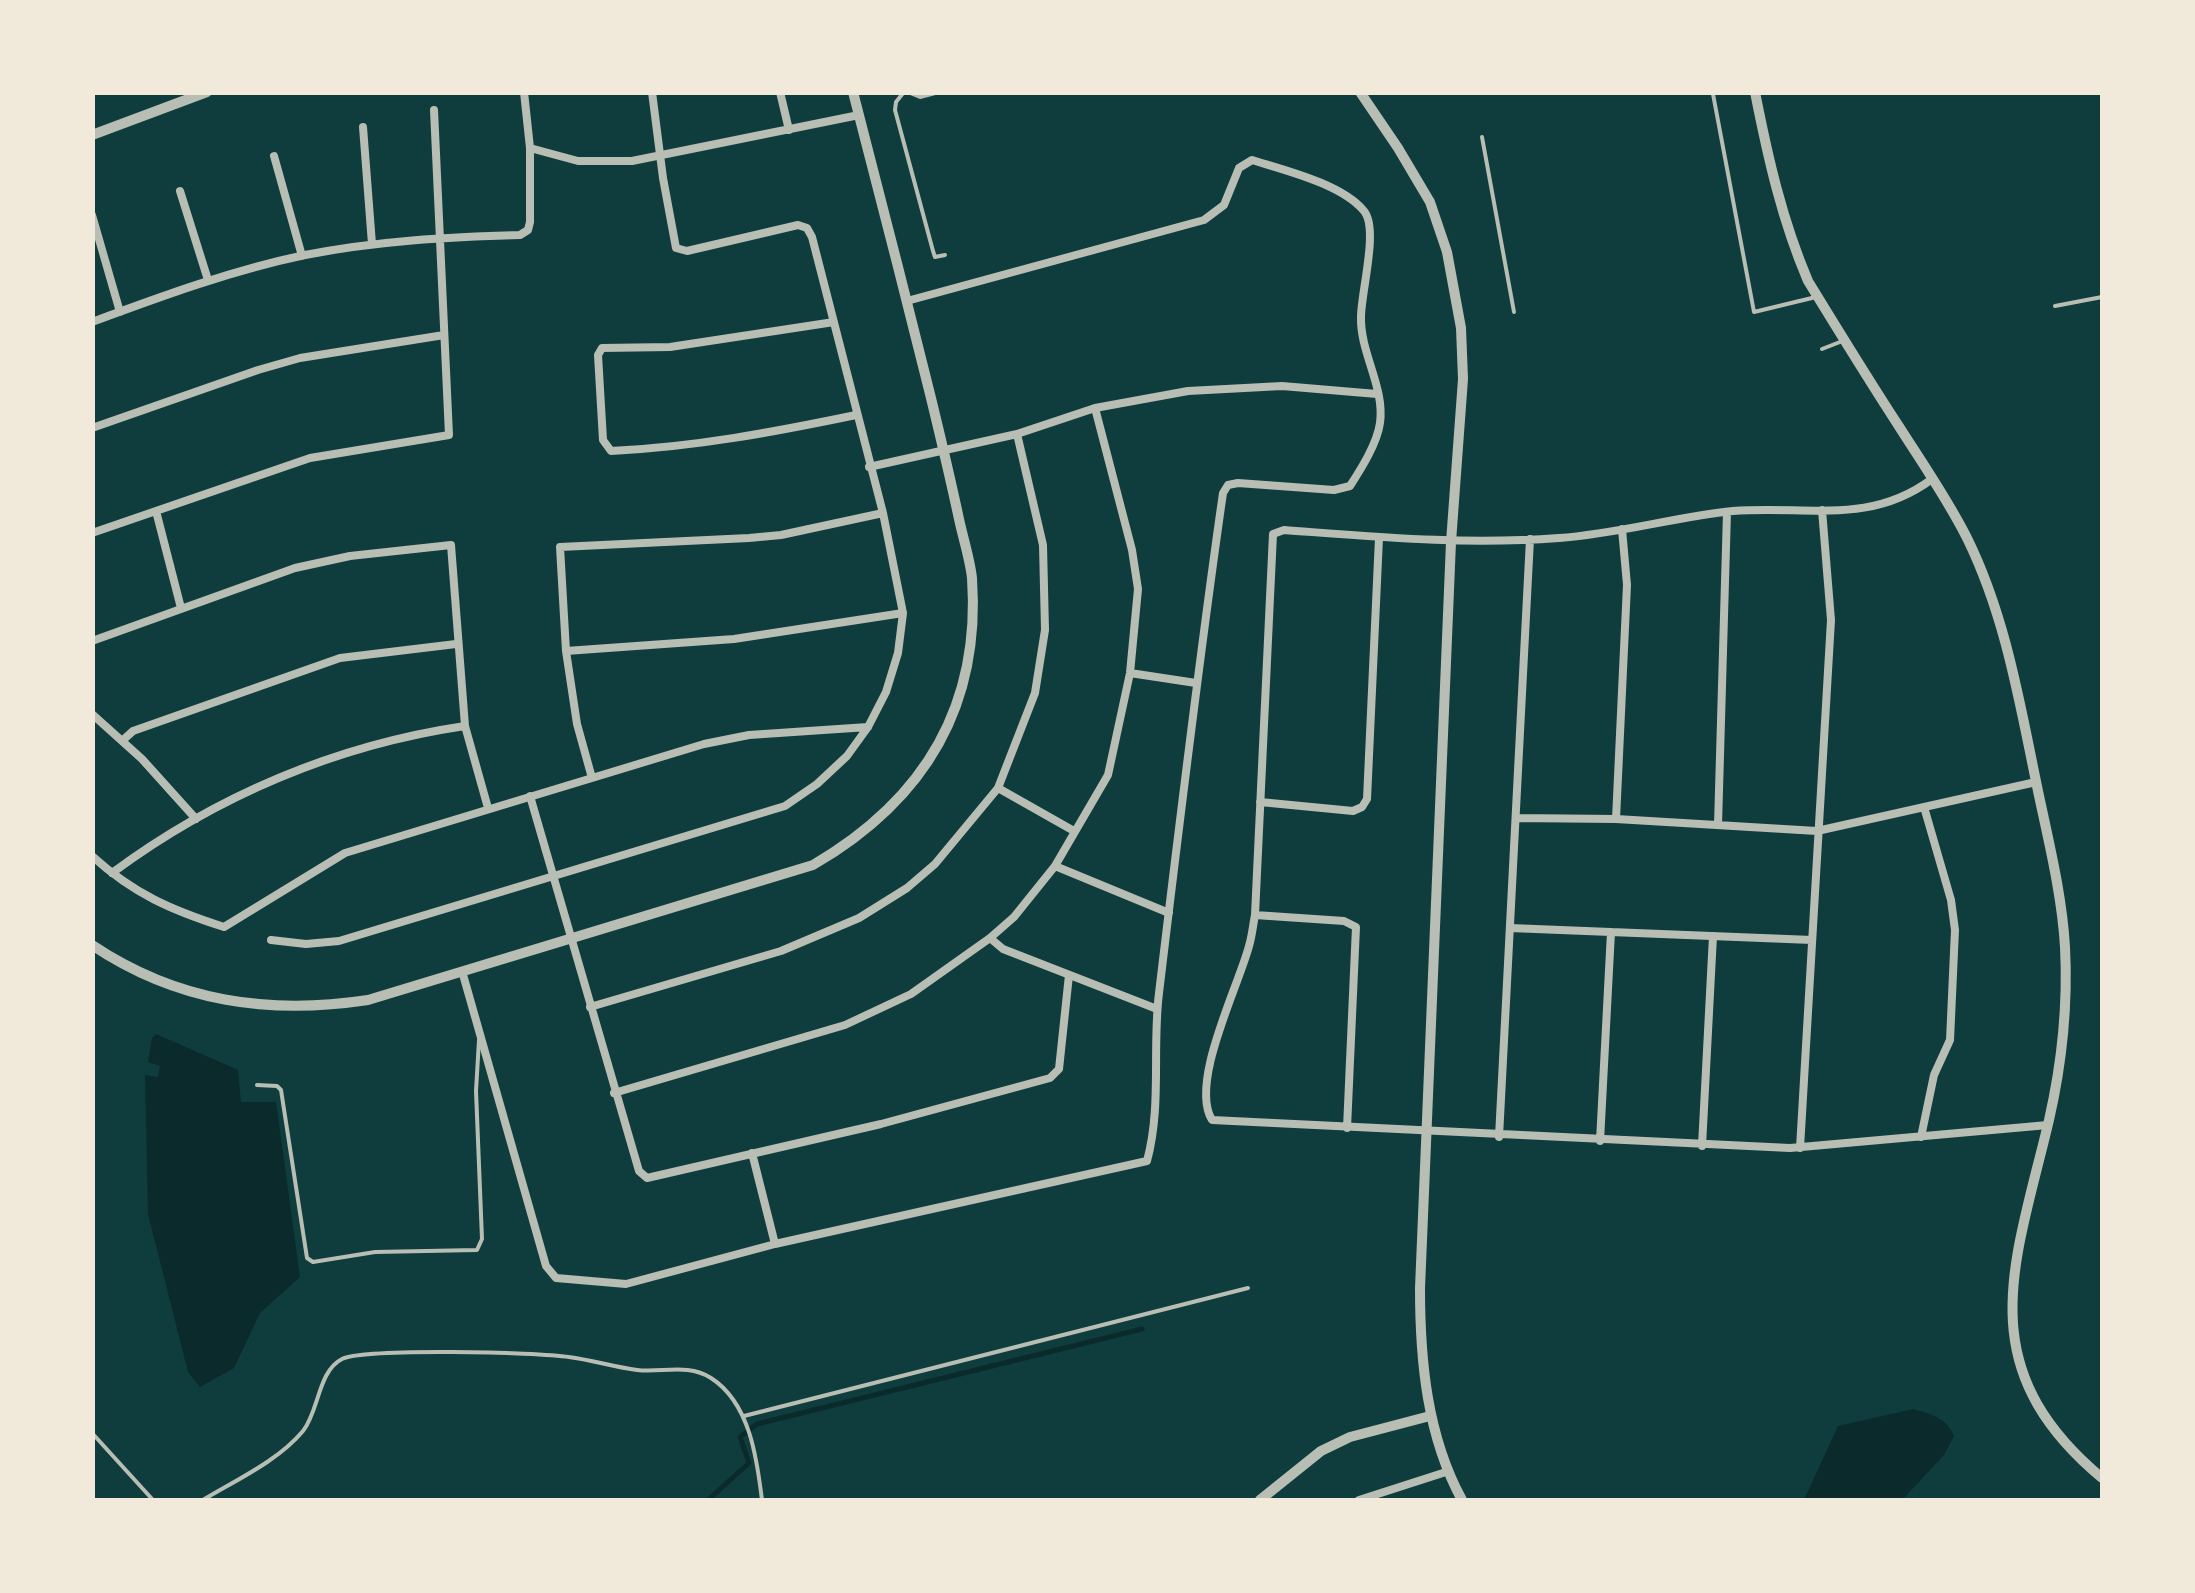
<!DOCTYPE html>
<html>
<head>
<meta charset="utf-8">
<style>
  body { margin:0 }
  #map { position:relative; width:2195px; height:1593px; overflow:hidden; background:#0f3d3e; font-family:Manrope,sans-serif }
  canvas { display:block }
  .frame { position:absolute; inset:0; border:95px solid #f1e9da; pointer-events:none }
</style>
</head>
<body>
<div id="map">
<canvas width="2195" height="1593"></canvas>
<div class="frame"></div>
</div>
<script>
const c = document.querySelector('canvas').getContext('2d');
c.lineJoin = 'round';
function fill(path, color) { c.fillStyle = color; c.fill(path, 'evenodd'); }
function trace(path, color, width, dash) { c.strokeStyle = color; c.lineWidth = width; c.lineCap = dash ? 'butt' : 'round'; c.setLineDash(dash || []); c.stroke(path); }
fill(new Path2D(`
  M156,1034L238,1070L241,1102H276L300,1277L260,1313L234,1368L200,1387L188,1372L148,1214L145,1075L158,1077L160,1066L148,1062L152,1038Z
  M1913,1409C1931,1414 1947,1418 1954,1436L1944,1455L1902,1500H1804L1838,1426Z`), '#0a2a2b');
trace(new Path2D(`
  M708,1500L749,1463L740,1437L757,1424L1142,1329`), '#0a2a2b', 5);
trace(new Path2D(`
  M904,92L896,102L895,110L933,251L935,257L945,255
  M908,92L920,97L939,92
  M1713,94L1754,312L1816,297
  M1482,137L1514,312
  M2055,306L2102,297
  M1822,349L1840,342
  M257,1085L277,1086L281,1090L307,1258L313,1262L375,1252L477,1250L482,1239L476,1091L479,1040
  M744,1416L1248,1288
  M92,1433L153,1500
  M203,1500C236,1480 278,1461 303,1431C319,1411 318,1371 342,1359C364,1348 538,1352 569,1357C592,1360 614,1367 637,1370C662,1373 688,1363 711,1378C750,1403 757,1459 762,1500`), '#b8beb3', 4);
trace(new Path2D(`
  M780,92L789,130
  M363,127L372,244
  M530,148L578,161H632L859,115
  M274,156L302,256
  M180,191L208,280
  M92,215L120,312
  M92,322C162,296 233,270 305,255C377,241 447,237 520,235L528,230L530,222V148L524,92
  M834,322L670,347L602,348L598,355L603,440L611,451C695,447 774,432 856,415
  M92,428L258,370L300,358L444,335
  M869,467L1017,434L1095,408L1188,391L1282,386L1377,394
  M1932,479C1869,526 1806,505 1733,511C1675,517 1617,534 1559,538C1464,545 1379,537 1284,530L1273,534L1255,915C1253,925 1252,936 1249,946C1239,985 1189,1083 1212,1120L1790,1148L2048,1125
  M156,511L181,608
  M92,533L310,458L449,435L434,110
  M92,641L295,568L350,556L451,545L465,726L488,808
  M566,651L734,639L903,613
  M1130,673L1196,683
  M92,714L142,759L196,819
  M122,741L133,731L340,658L456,644
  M592,778L577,724L566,651L560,547L749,538L781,535L883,513
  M998,788L1074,831
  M530,796L639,1171L647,1178L881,1124L1050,1078L1059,1069L1069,975
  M1260,802L1353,811L1362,807L1367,799L1379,538
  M1516,818L1616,819L1817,831L2036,782
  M1616,819L1627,585L1622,529
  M1718,825L1727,512
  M92,856C134,894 171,910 224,927L345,853L704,744L749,735L868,727
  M1055,866L1169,913
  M112,873C216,796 336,745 465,726
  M1255,915L1344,921L1356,927L1347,1128
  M1510,928L1812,940
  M990,938L1003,949L1157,1009
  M271,940L306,944L339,941L785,806L817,784L847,756L868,727L886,692L898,653L903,613L883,513L812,237L807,228L798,225L687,251L676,248L663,178L652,92
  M462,971L546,1266L556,1278L626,1284L775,1244L1147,1161C1162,1106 1152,1048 1159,993C1179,826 1199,659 1223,493L1228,485L1238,483L1334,490L1350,486C1361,469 1377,444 1380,423C1385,387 1360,353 1361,317C1361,292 1379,229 1364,211C1342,184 1284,170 1252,160L1239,168L1224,205L1204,220L907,301
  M590,1007L781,951L859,918L907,888L935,864L998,788L1035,693L1045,630L1043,545L1017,434
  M614,1093L845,1025L911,994L990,938L1014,917L1055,866L1108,775L1130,673L1138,589L1132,550L1095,408
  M1499,1137L1530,539
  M1921,1137L1934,1075L1950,1040L1955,930L1951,900L1924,807
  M1600,1141L1611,932
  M1702,1146L1713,936
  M1800,1148L1831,620L1822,510
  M752,1153L775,1244
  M1359,1500L1446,1472`), '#b8beb3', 8);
trace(new Path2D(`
  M1360,92L1398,148L1430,202L1447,252L1461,328L1463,379L1451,542L1420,1288C1420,1361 1427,1436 1462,1500
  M1755,92C1768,158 1782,220 1808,281C1838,330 1868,379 1900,428C1923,464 1948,500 1967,538C2006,617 2020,705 2038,791C2049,843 2062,895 2065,947C2068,1005 2062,1063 2049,1120C2015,1264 1968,1366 2102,1478
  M92,135L207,92
  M92,945C177,1002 269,1015 368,1000L813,865C923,801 981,707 972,578C970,559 963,538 959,519C950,477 940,435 930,394C905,293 879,193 853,92
  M1260,1500L1321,1451L1350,1437L1430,1416`), '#b8beb3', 10);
</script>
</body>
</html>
